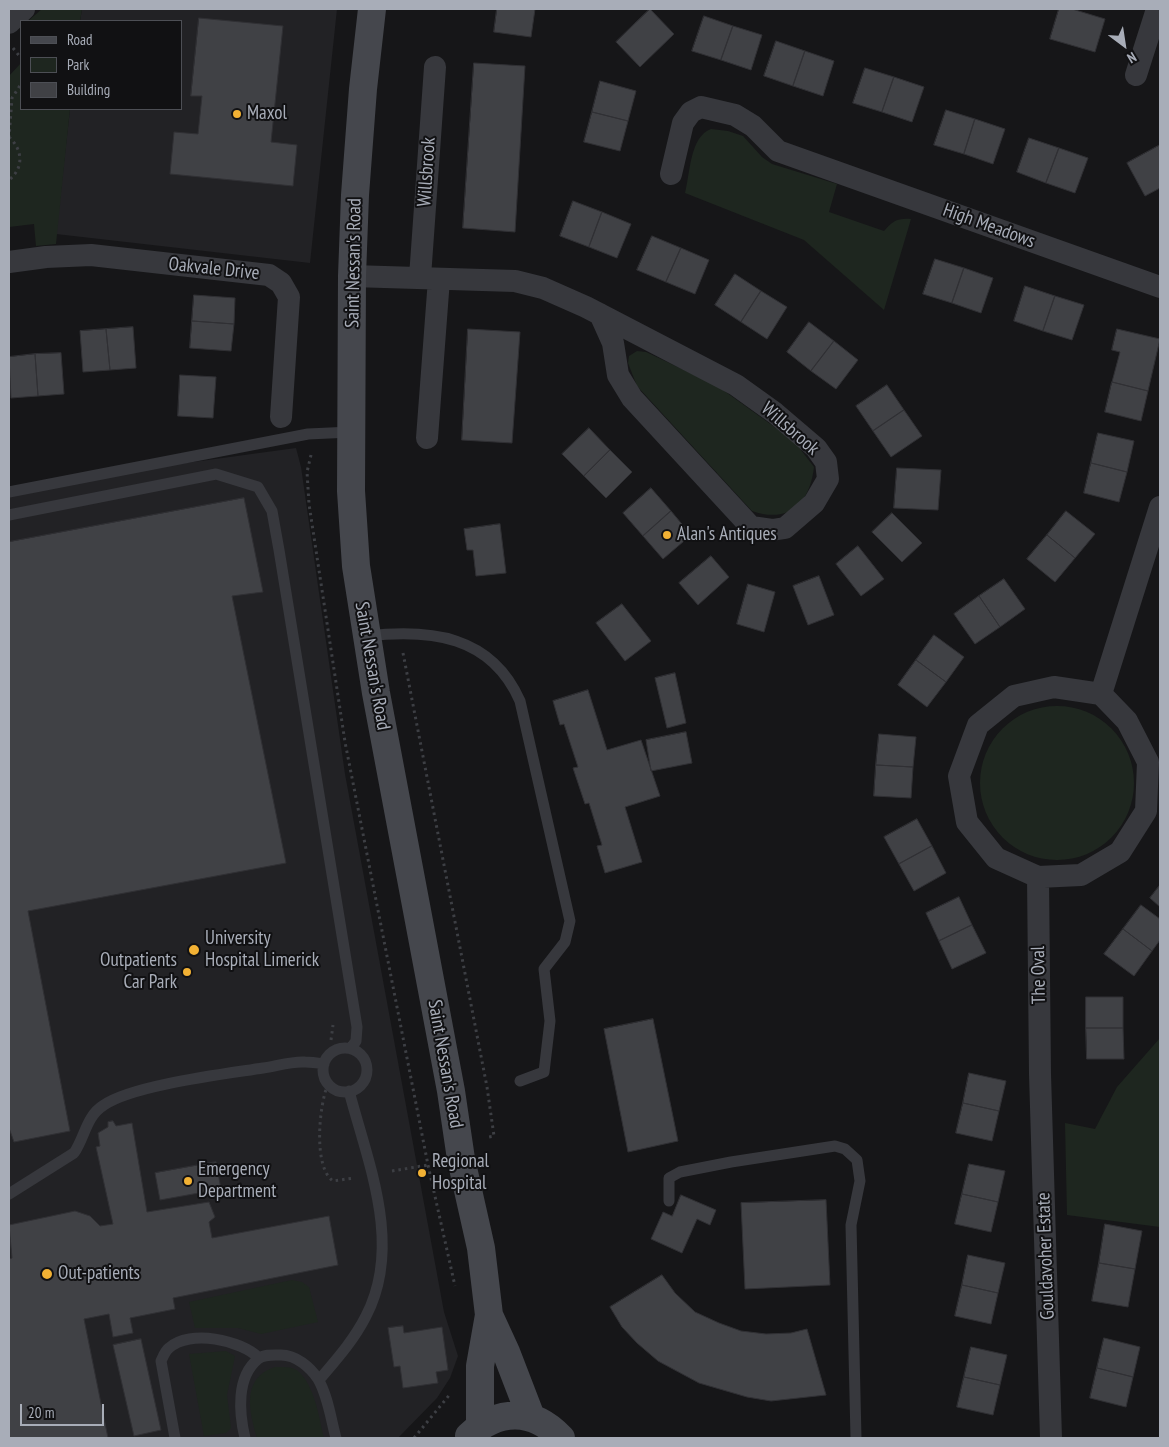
<!DOCTYPE html>
<html>
<head>
<meta charset="utf-8">
<style>
  body { margin:0 }
  #map { position:relative; width:1169px; height:1447px; overflow:hidden; background:#161618; font-family:"PT Sans Narrow",sans-serif }
  canvas { display:block }
  .frame { position:absolute; inset:0; border:10px solid #a8adb8; pointer-events:none }
  .legend { position:absolute; left:20px; top:20px; width:162px; height:90px; box-sizing:border-box; background:#111113; border:1px solid #4d4f55; margin:0; padding:6px 9px; list-style:none; font-size:15px; color:#a8adb8 }
  .legend li { display:flex; align-items:center; gap:10px; height:25px }
  .legend b { width:25px; border:1px solid #4d4f55 }
  .north { position:absolute; left:1099px; top:20px; width:50px; height:50px; -webkit-text-stroke:4px #111113; paint-order:stroke; rotate:149deg; font-size:14px; font-weight:700; line-height:20px; text-align:center; color:#a8adb8 }
  .north::after { content:''; display:block; margin:auto; width:18px; height:22px; background:#a8adb8; clip-path:polygon(50% 0,100% 100%,50% 72%,0 100%) }
  .scale { position:absolute; left:20px; top:1404px; width:84px; height:22px; box-sizing:border-box; border:2px solid #a8adb8; border-top:0; padding-left:6px; font-size:15px; line-height:18px; white-space:nowrap; color:#a8adb8; -webkit-text-stroke:4px #111113; paint-order:stroke }
</style>
</head>
<body>
<div id="map">
<canvas width="1169" height="1447"></canvas>
<div class="frame"></div>
<ul class="legend">
<li><b style="height:6px;background:#45474d"></b>Road</li>
<li><b style="height:14px;background:#1e261f"></b>Park</li>
<li><b style="height:14px;background:#404145"></b>Building</li>
</ul>
<div class="north">N</div>
<div class="scale">20 m</div>
</div>
<script>
const c = document.querySelector('canvas').getContext('2d');
c.lineJoin = 'round';
function fill(path, color) { c.fillStyle = color; c.fill(path, 'evenodd'); }
function trace(path, color, width, dash) { c.strokeStyle = color; c.lineWidth = width; c.lineCap = dash ? 'butt' : 'round'; c.setLineDash(dash || []); c.stroke(path); }
function drawText(font, color, halo, rows, align = 'center') {
  c.font = font + ' "PT Sans Narrow",sans-serif'; c.lineWidth = 4; c.setLineDash([]); c.textBaseline = 'middle'; c.strokeStyle = halo; c.fillStyle = color; for (const [text, x, y, turn = 0] of rows) {
    c.save(); c.translate(x, y); c.rotate((+turn || 0) * Math.PI / 180); c.textAlign = isNaN(turn) ? turn : align; if (halo) c.strokeText(text, 0, 0); c.fillText(text, 0, 0); c.restore();
  }
}
fill(new Path2D(`
  M82,9H337L310,263L56,234L70,109H181V21H80Z
  M296,448L301,467L345,774L444,1312L458,1356L450,1378L437,1398L398,1438H9V487Z`), '#222225');
fill(new Path2D(`
  M42,9H82L80,21H28Z
  M21,63V109H70L56,244L36,246L34,224L9,227V76Z
  M711,129L728,131L743,136L762,157L772,164L837,184L829,212L884,231C893,221 897,218 911,219L884,310L804,240L685,193C690,174 690,136 711,129Z
  M637,351L646,352L716,385L794,441L814,467C810,503 789,524 752,511L637,386L628,363L629,356Z
  M980 783a77 77 0 1 1 154 0a77 77 0 1 1-154 0Z
  M1160,1038V1227L1067,1215L1065,1123L1095,1129L1117,1087Z
  M292,1280L302,1282L309,1287L318,1322L261,1334L238,1328H195L189,1302Z
  M226,1351L235,1356L227,1395L231,1428L226,1433L204,1436L189,1354Z
  M275,1367C282,1367 292,1366 298,1371C315,1386 319,1418 324,1438H257C249,1411 241,1378 275,1367Z`), '#1e261f');
const building = new Path2D(`
  M497,9H535L531,37L494,32Z
  M650,9L674,34L640,67L616,42Z
  M1059,9H1072L1105,19L1095,52L1050,39Z
  M704,16L733,26L721,60L692,51Z
  M199,18L283,26L271,142L297,145L293,186L170,174L174,132L198,134L202,96H191Z
  M733,26L762,35L751,70L721,60Z
  M776,41L805,51L793,86L764,76Z
  M805,51L834,61L823,96L793,86Z
  M474,63L525,66L515,232L463,228Z
  M865,68L894,77L882,112L853,103Z
  M894,77L924,87L912,122L882,112Z
  M600,81L636,91L628,121L592,112Z
  M946,110L975,119L964,154L934,145Z
  M592,112L628,121L620,151L584,142Z
  M975,119L1005,129L993,164L964,154Z
  M1029,138L1059,148L1046,183L1017,172Z
  M1160,145V188L1145,196L1127,163Z
  M1059,148L1088,158L1075,193L1046,183Z
  M573,201L602,212L589,247L560,236Z
  M602,212L631,224L617,258L589,247Z
  M652,236L681,248L666,282L637,270Z
  M681,248L709,260L695,294L666,282Z
  M935,259L964,268L952,303L923,294Z
  M964,268L993,278L981,313L952,303Z
  M735,274L761,291L741,322L715,305Z
  M1025,286L1055,296L1043,331L1014,321Z
  M761,291L787,307L767,339L741,322Z
  M194,295L235,298L234,324L192,321Z
  M1055,296L1084,305L1072,340L1043,331Z
  M192,321L234,324L231,351L190,348Z
  M809,322L834,341L811,371L787,352Z
  M133,327L136,368L110,370L106,329Z
  M106,329L110,370L83,372L80,331Z
  M468,329L520,332L512,443L462,440Z
  M1117,329L1160,339L1148,391L1112,382L1120,352L1112,350Z
  M834,341L858,360L836,389L811,371Z
  M61,353L64,394L38,396L35,354Z
  M35,354L38,396L11,398L9,357Z
  M180,375L216,377L213,418L178,416Z
  M1112,382L1148,391L1141,421L1105,412Z
  M887,385L904,410L873,431L856,406Z
  M904,410L922,436L891,457L873,431Z
  M589,428L610,450L584,476L562,454Z
  M1098,433L1134,441L1127,472L1091,463Z
  M610,450L632,472L606,498L584,476Z
  M1091,463L1127,472L1119,502L1084,493Z
  M897,468L941,470L938,510L894,508Z
  M651,488L671,511L643,536L623,513Z
  M244,498L263,592L232,596L286,863L28,911L70,1131L14,1142L9,1128V542Z
  M671,511L691,535L663,559L643,536Z
  M1066,511L1095,534L1075,558L1047,535Z
  M892,513L922,543L902,562L872,532Z
  M500,524L506,573L476,576L473,550H467L464,529Z
  M1047,535L1075,558L1055,582L1027,559Z
  M858,546L884,579L861,596L836,564Z
  M711,556L729,577L698,605L679,583Z
  M819,576L834,615L808,625L793,586Z
  M1004,579L1025,609L1000,627L979,596Z
  M748,584L775,592L764,632L737,624Z
  M979,596L1000,627L975,644L954,614Z
  M622,604L651,641L625,661L596,623Z
  M934,635L964,657L946,682L916,660Z
  M916,660L946,682L927,707L898,685Z
  M675,673L686,723L667,728L655,678Z
  M588,690L607,750L641,740L660,796L625,807L642,862L605,873L597,846L602,845L589,803L585,804L573,768L578,767L564,724L560,725L553,701Z
  M686,732L692,763L651,771L646,740Z
  M879,734L916,737L913,767L876,765Z
  M876,765L913,767L911,798L874,796Z
  M917,819L932,846L899,864L884,837Z
  M932,846L946,873L914,891L899,864Z
  M1160,885V907L1150,898Z
  M959,897L972,925L939,941L926,913Z
  M1141,905L1160,919V940L1152,951L1123,929Z
  M972,925L986,953L952,969L939,941Z
  M1123,929L1152,951L1134,976L1104,954Z
  M1086,997H1123V1028H1086Z
  M653,1019L678,1141L628,1152L604,1029Z
  M1086,1028H1123L1124,1059H1087Z
  M969,1073L1006,1081L999,1111L963,1103Z
  M963,1103L999,1111L992,1141L956,1133Z
  M113,1121L116,1126L132,1123L147,1212L209,1202L215,1217L209,1222L212,1238L329,1216L338,1265L173,1298L175,1309L130,1318L133,1333L113,1337L109,1314L84,1319L108,1438H9V1259L12,1258L9,1225L75,1211L90,1216L100,1226L113,1224L96,1147L100,1146L98,1133L108,1127V1122Z
  M216,1162L221,1189L160,1200L155,1173Z
  M969,1164L1005,1171L998,1202L962,1194Z
  M962,1194L998,1202L991,1232L955,1224Z
  M681,1195L716,1210L710,1225L697,1219L682,1253L651,1239L663,1212L672,1216Z
  M826,1200L830,1285L745,1289L741,1203Z
  M1105,1224L1142,1231L1135,1269L1099,1263Z
  M968,1255L1005,1263L998,1293L962,1285Z
  M1099,1263L1135,1269L1128,1307L1092,1301Z
  M662,1275L675,1293L695,1312L719,1323L741,1331L766,1334L791,1333L807,1329L826,1395L771,1401L747,1397L699,1383L658,1361L637,1343L622,1327L610,1307Z
  M962,1285L998,1293L991,1324L955,1316Z
  M403,1326L404,1333L442,1327L448,1370L436,1372L438,1383L403,1388L400,1366L394,1367L388,1328Z
  M1104,1338L1140,1347L1133,1377L1097,1368Z
  M141,1339L161,1430L134,1436L113,1345Z
  M971,1347L1007,1355L1000,1385L964,1377Z
  M1097,1368L1133,1377L1126,1407L1090,1398Z
  M964,1377L1000,1385L993,1415L957,1407Z`);
fill(building, '#404145');
trace(building, '#303034', 1);
trace(new Path2D(`
  M13,48L21,58
  M9,137C23,150 24,168 9,180
  M9,138L12,98L21,84
  M311,455L307,472L309,504L345,742L428,1165L455,1286
  M403,653L487,1087L494,1136L489,1137
  M331,1040L333,1025
  M328,1084C319,1105 313,1167 333,1181L354,1178
  M392,1171L428,1165
  M414,1438L451,1393`), '#3d3f44', 3, [2.5, 4]);
trace(new Path2D(`
  M9,492L308,434L351,432
  M9,515L216,474L258,487L272,511L279,550L357,1027L356,1041L351,1048
  M367,636C430,629 491,635 520,701L570,921L565,942L544,969L550,1021L544,1072L520,1081
  M323 1070a22 22 0 1 1 44 0a22 22 0 1 1-44 0Z
  M9,1194L74,1153C85,1137 86,1116 104,1105C133,1085 225,1074 263,1068C277,1066 292,1061 305,1062C311,1062 318,1063 324,1064
  M669,1201V1178L680,1172L731,1162L835,1146L845,1149L857,1160L860,1181L851,1225L856,1438
  M319,1380C336,1360 354,1340 366,1316C403,1245 368,1163 349,1091
  M175,1438L161,1361C163,1357 165,1351 169,1348C190,1329 241,1340 259,1358
  M245,1438C239,1413 236,1377 258,1359C264,1354 274,1355 281,1355C296,1355 310,1367 318,1379C328,1396 331,1420 336,1438`), '#37383d', 11);
trace(new Path2D(`
  M9,23L24,9
  M1136,75L1157,9
  M671,174L683,123L691,112L701,107L735,115L753,126L778,151L1160,287
  M9,262L46,257L91,255L269,275L281,283L289,297L281,417
  M352,276L515,281L543,288L586,307L736,385L775,413L816,448L826,462L828,479L814,503L785,528L772,530L751,527L632,398L618,375L613,343L600,314
  M420,277L435,67
  M427,438L439,279
  M1054,687L1101,694L1127,721L1148,762L1146,811L1120,852L1081,875L1038,877L996,858L967,822L959,776L978,725L1014,696Z
  M1101,694L1160,507
  M1038,877L1040,1074L1051,1438`), '#37383d', 22);
trace(new Path2D(`
  M372,9L363,89L355,195L352,276L351,491L356,566L376,693L451,1091L461,1159L481,1248L489,1315L480,1366V1425
  M489,1315L506,1352L531,1417
  M469,1436C498,1409 533,1408 561,1438`), '#45474d', 28);
for (const [x, y, r, color] of [
  [237,114,5,"#f2b134"],
  [667,535,5,"#f2b134"],
  [194,950,6,"#f2b134"],
  [187,972,5,"#f2b134"],
  [422,1173,5,"#f2b134"],
  [188,1181,5,"#f2b134"],
  [47,1274,6,"#f2b134"]
]) { const dot = new Path2D(); dot.arc(x, y, r, 0, 2 * Math.PI); c.fillStyle = color; c.fill(dot); trace(dot, '#111113', 2); }
drawText('19px', '#a8adb8', '#111113', [
  ["Maxol",247,114],
  ["Alan's Antiques",677,535],
  ["University",205,939],
  ["Hospital Limerick",205,961],
  ["Outpatients",177,961,"right"],
  ["Car Park",177,983,"right"],
  ["Regional",432,1162],
  ["Hospital",432,1184],
  ["Emergency",198,1170],
  ["Department",198,1192],
  ["Out-patients",58,1274]
], 'left');
drawText('19px', '#a8adb8', '#111113', [
  ["Willsbrook",427,172,-86],
  ["High Meadows",989,226,20],
  ["Saint Nessan's Road",354,263,-89],
  ["Oakvale Drive",214,269,6],
  ["Willsbrook",790,429,41],
  ["Saint Nessan's Road",372,666,80],
  ["The Oval",1039,975,-91],
  ["Saint Nessan's Road",445,1064,80],
  ["Gouldavoher Estate",1046,1256,-92]
]);
</script>
</body>
</html>
